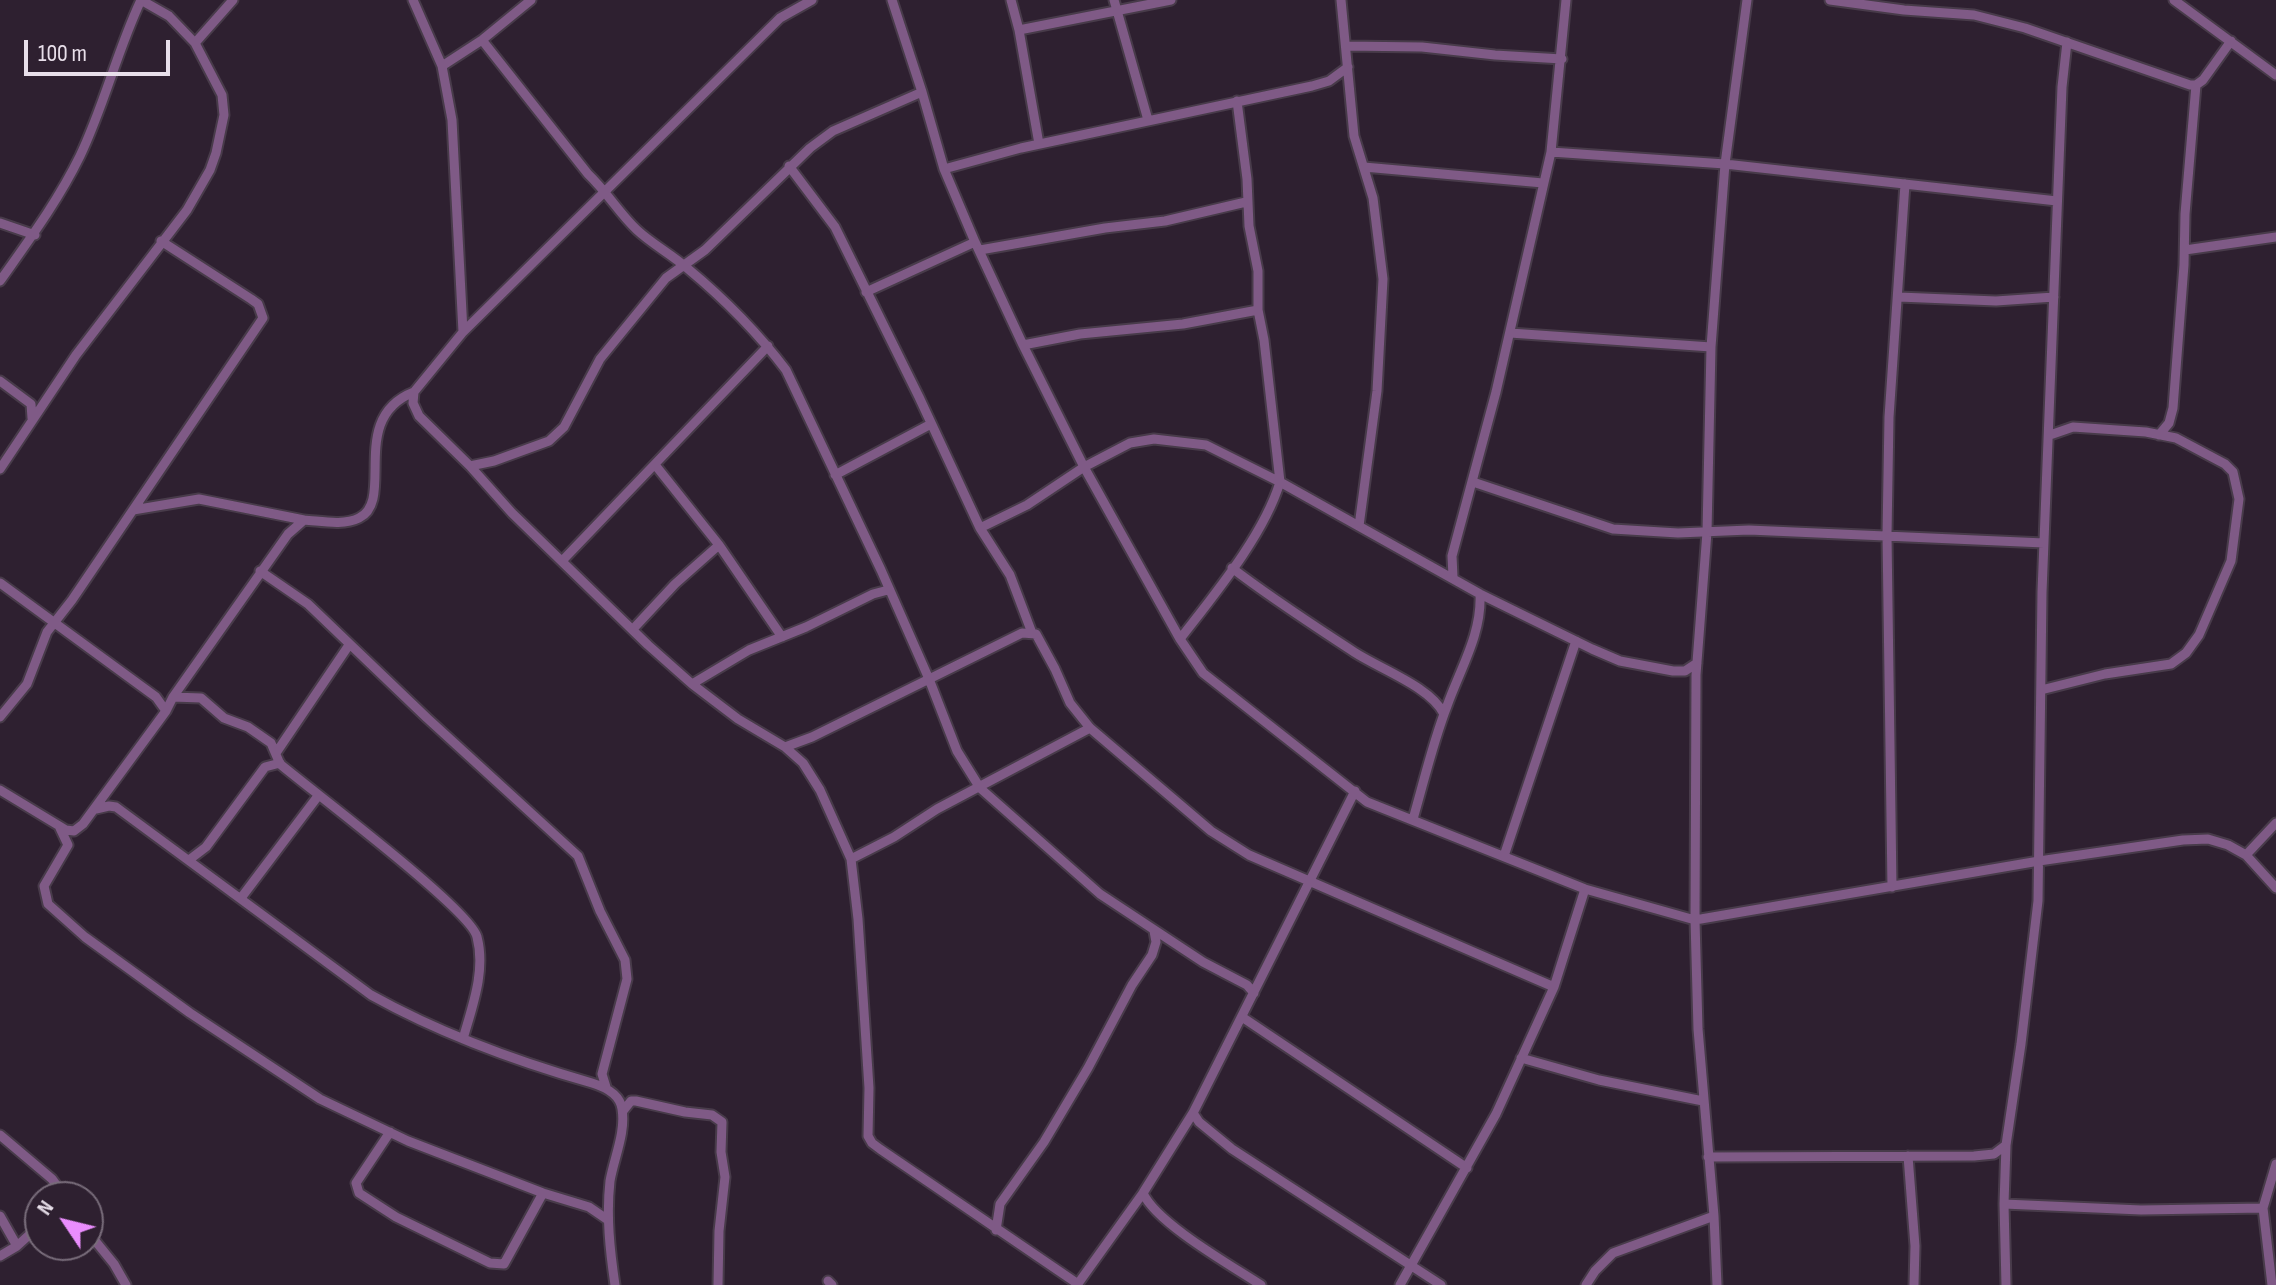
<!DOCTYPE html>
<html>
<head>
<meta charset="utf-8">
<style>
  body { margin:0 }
  #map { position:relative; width:2276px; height:1285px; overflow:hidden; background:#2e2030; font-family:"Sofia Sans Condensed",sans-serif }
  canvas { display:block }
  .north { position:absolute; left:24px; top:1181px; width:80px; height:80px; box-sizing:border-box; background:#2e2030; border:2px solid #786c7a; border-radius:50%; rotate:305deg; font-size:22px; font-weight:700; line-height:32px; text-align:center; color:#e8dfea }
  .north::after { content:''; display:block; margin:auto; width:28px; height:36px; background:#ea8dfd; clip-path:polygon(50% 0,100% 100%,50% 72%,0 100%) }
  .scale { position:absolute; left:24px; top:40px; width:146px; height:36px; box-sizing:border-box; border:4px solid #e8dfea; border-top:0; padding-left:10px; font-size:24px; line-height:28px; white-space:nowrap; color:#e8dfea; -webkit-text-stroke:6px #2e2030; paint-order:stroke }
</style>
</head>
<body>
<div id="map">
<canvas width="2276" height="1285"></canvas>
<div class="north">N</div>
<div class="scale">100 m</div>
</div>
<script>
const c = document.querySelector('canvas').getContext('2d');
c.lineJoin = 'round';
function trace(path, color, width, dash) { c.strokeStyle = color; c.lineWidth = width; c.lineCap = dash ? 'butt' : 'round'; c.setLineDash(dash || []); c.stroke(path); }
const minor = new Path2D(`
  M413,0L442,66L452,120L463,332
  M812,0L780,18L463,332L414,392L413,403L419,416L470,466L512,513L648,645L692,684L738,719L785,747L803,763L820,790L851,859L858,919L869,1088L868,1136L872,1143L880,1149L1078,1284
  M892,0L922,92L944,169L975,242L1023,345L1084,467L1180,639L1203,673L1367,802L1585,889L1695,920L2039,861L2183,840L2208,839L2228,845L2246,855L2276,888
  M1011,0L1019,30L1039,144
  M1114,0L1148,120
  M1341,0L1354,136L1373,198L1383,279L1377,391L1359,526
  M1830,0L1904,10L1974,15L2025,28L2190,85H2196L2203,80L2231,41
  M2174,0L2276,75
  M1019,30L1171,0
  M482,40L588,174C607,192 619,213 637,230C652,244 671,254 687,268C722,297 758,333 786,370L881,570L929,679L957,751L980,788L1100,894L1203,962L1247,985L1254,993
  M195,43L233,0
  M1346,46L1422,47L1495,55L1562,59
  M442,66L482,40L531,0
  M1551,152L1725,164L2057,201
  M789,166L835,227L919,397L980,528L1010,575L1032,633
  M1364,167L1543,183
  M944,169L1021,148L1312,86L1329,81L1348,67
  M0,223L35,235
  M980,250L1105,228L1165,221L1246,202
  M2185,250L2276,237
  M0,281C29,240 58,201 80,156C104,106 117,51 141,0
  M866,292L975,242
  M1899,297L1996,301L2054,297
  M1510,333L1711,347
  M1023,345L1080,334L1183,324L1258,310
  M0,381L31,404L32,418
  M2159,435L2169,423L2173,408L2184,265L2185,214L2196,85
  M470,466L494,461L549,441L564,427L600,359L666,278L705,250L810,148L833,131L922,92
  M656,466L719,545L782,637
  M0,469L76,355L187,210L210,170L216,153L224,115L222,95L195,43L169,16L141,0
  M835,475L931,424
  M1473,482L1613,529L1678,533L1749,530L2044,543
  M133,510L199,499L304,520
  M980,528L1027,505L1084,467L1130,443L1154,439L1206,445L1280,482L1480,594L1592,649L1620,661L1673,671H1685L1697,663
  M562,561L768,346
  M1232,568C1271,598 1313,625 1354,652C1380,669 1431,687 1444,714
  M260,571L308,604L427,718L578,856L600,911L625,960L627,979L602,1074L606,1087
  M1453,577L1452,556L1496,392L1551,152L1566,0
  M0,583L156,697L166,711
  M634,628L675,584L719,545
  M1180,639C1214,595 1264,535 1280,482L1264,340L1258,310V271L1249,226L1247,179L1237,101
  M692,684L749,650L806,627L873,594L888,590
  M2041,690L2105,674L2171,664L2186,653L2199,635L2231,561L2239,499L2233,472L2225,464L2176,438L2146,432L2073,427L2050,435
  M173,697L201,698L224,718L248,727L271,743L280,764C312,791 471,910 477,937C486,971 472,1007 463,1039
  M0,717L27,684L47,632L72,600L263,318L258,304L251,299L161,241
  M785,747L812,737L1022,633L1036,634L1055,669L1070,703L1090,728L1211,831L1249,855L1554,987
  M276,753L349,645
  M0,790L66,830L74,831L83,824L166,711L173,697L288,534L304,520C321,521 343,526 359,518C396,500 347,418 414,392
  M96,809L109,806L116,807L371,995C441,1034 515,1061 592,1083C605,1087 620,1094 622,1109C626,1132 614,1158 610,1181C606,1216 610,1251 615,1285
  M1413,819C1424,781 1433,742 1447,706C1460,669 1482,634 1480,594
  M60,828L68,845L44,886L48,904L85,937L190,1013L320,1099L408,1141L543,1193L589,1207L608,1220
  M2246,855L2276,823
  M1504,856L1576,641
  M851,859L894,837L937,809L1090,728
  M189,860L206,847L265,767L280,763
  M1892,887L1887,535L1889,417L1905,184
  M241,898L318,796
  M1242,1017L1467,1168
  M1521,1058L1599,1080L1703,1101
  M623,1111L631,1101H636L685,1112L712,1115L722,1122L721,1152L725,1177L719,1231L718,1285
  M1193,1113L1199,1122L1232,1149L1441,1285
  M390,1132L356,1183L359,1193L396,1217L490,1263L504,1264L543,1193
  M0,1135L52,1179L65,1197
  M1908,1156L1915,1246L1914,1285
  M1708,1157L1974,1156L1994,1154L2006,1145
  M1143,1193C1156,1223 1232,1266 1261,1285
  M2004,1204L2141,1210L2263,1208
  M0,1216L17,1246
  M996,1230L1000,1204L1044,1142L1088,1068L1132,985L1152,955L1156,942L1154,931
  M88,1232L114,1264L126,1285
  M0,1256L17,1246L40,1225
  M828,1281L832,1285
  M1077,1285L1143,1193L1193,1113L1355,791
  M1400,1285L1496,1114L1554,987L1585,889
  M1586,1285L1595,1271L1613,1253L1714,1216
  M1717,1285L1714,1216L1698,1029L1695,920L1696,675L1707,532L1711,347L1725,164L1747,0
  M2006,1285L2004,1204L2006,1145L2021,1044L2038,901L2042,592L2062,87L2067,42
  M2272,1285L2263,1208L2276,1164`);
trace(minor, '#483b4a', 13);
trace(minor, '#7f5a86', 9);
</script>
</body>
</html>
